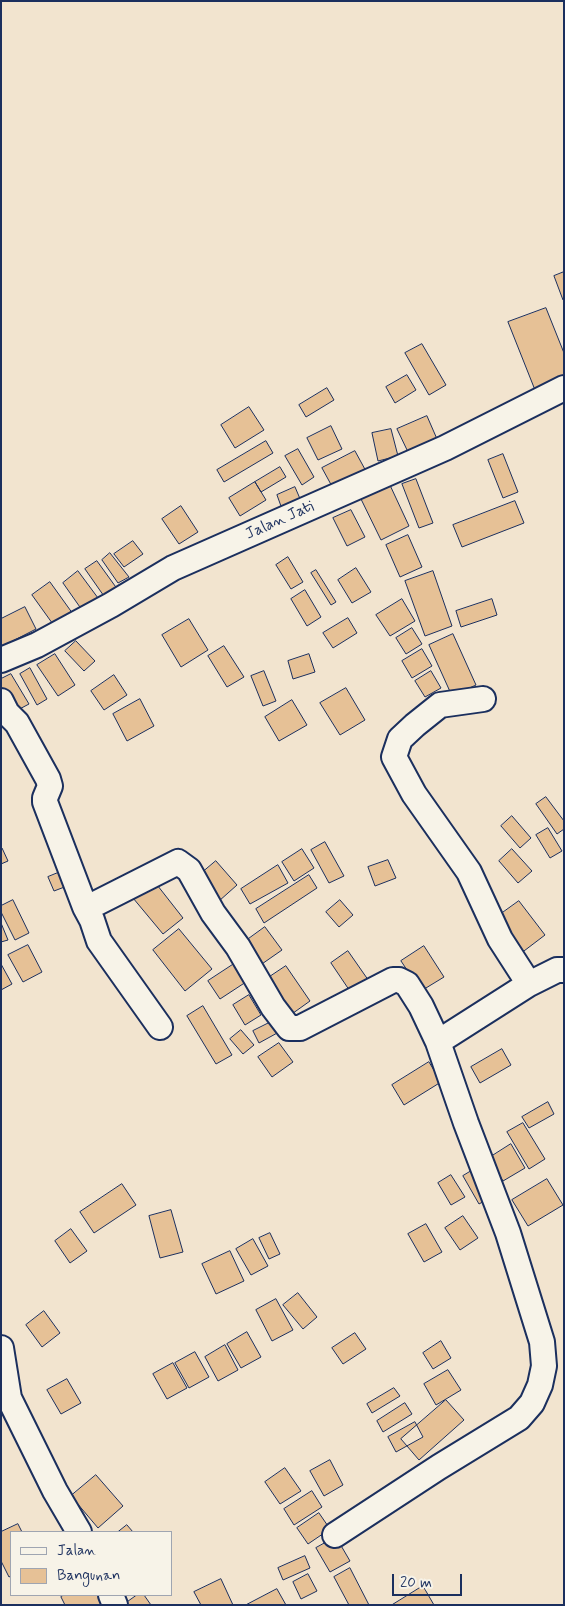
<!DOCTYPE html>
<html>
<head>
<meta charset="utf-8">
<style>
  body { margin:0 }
  #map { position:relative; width:565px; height:1606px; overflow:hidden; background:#f2e4cf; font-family:Mynerve,sans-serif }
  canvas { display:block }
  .frame { position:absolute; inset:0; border:2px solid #1b2f5e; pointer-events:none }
  .legend { position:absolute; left:10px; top:1531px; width:162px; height:65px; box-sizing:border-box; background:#f7f3e8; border:1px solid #9fa5b1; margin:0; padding:6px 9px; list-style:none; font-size:15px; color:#1b2f5e }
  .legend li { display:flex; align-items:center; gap:10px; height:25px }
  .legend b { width:25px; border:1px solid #9fa5b1 }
  .scale { position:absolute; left:392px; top:1574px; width:70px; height:22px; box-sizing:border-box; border:2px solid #1b2f5e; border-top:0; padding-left:6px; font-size:15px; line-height:18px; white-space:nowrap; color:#1b2f5e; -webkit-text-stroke:4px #f7f3e8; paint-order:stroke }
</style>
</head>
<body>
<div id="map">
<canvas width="565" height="1606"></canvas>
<div class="frame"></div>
<ul class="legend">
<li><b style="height:6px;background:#f7f3e8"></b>Jalan</li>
<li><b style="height:14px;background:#e6c196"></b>Bangunan</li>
</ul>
<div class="scale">20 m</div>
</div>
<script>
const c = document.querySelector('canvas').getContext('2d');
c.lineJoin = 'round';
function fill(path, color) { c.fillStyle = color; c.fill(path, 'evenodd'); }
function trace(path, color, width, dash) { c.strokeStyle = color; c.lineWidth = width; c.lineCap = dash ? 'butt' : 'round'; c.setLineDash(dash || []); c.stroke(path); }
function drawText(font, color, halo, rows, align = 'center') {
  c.font = font + ' Mynerve,sans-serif'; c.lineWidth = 4.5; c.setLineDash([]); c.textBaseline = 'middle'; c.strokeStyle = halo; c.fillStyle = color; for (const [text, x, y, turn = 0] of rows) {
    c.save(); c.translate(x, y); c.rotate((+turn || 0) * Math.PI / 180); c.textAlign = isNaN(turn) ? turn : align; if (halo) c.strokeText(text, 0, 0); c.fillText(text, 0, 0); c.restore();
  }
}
const building = new Path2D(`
  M564,272V300H563L554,276Z
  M546,308L564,353V379L535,390L508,322Z
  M422,344L446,385L429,395L405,353Z
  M407,375L416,390L395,403L386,387Z
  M327,388L334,400L306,417L299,405Z
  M249,407L264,430L235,448L221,425Z
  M427,416L437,439L408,452L397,429Z
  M331,426L342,449L318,460L307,438Z
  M391,429L398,456L378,461L372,433Z
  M266,441L273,453L224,482L217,470Z
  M298,449L314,477L302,485L285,456Z
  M355,451L367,473L334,490L322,468Z
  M503,454L518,492L503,498L488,460Z
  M280,467L286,477L261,492L255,482Z
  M416,479L433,523L419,528L402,484Z
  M255,482L266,500L240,516L229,498Z
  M389,483L409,526L381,540L360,497Z
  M295,487L301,501L282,509L277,495Z
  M515,501L524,523L462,547L453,525Z
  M181,506L198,532L179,544L162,519Z
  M351,510L365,537L347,546L333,518Z
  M408,535L422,567L400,577L386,545Z
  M133,541L143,554L124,567L114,554Z
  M110,553L129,577L118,583L102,560Z
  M288,557L303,582L291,589L276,565Z
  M97,561L118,590L106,599L85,569Z
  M356,568L371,592L352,603L338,580Z
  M316,570L336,602L331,605L311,573Z
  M78,571L98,598L82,610L63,583Z
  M433,571L452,626L425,636L405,581Z
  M50,582L73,614L55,627L32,595Z
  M305,590L321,617L307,626L291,599Z
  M402,599L415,621L390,636L376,615Z
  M492,599L497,615L461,627L456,611Z
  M25,607L36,629L1,647V619Z
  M348,618L357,633L333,648L323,633Z
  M189,619L208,650L181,667L162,635Z
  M412,628L422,644L406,654L396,638Z
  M453,634L476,685L452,696L429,645Z
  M76,641L95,661L84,671L65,651Z
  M224,646L244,677L227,687L208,656Z
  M422,649L432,666L412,678L402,661Z
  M55,654L75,685L58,696L37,665Z
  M309,654L315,672L293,679L288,661Z
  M30,668L47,699L37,705L20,674Z
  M264,671L276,701L263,706L251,676Z
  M431,671L441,688L425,697L415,681Z
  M11,674L29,704L12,713L1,695V679Z
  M114,675L127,695L104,710L91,691Z
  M346,688L365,720L340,735L320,703Z
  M140,699L154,726L127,741L113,714Z
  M292,700L307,725L279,741L265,717Z
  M546,797L564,821V829L557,834L536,804Z
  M512,816L531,838L520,848L501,826Z
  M548,828L562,851L550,858L536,835Z
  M325,842L344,876L329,883L311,850Z
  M1,848H2L8,861L1,864Z
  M302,849L314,868L294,881L282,862Z
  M512,849L532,871L518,883L499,861Z
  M388,860L396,878L375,886L368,867Z
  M216,861L237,885L219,901L197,877Z
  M278,865L288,883L250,904L241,889Z
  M70,868L75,883L54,891L48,877Z
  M309,875L317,888L264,923L256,909Z
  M154,881L183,918L163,934L133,898Z
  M13,900L29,933L15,940L1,912V906Z
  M340,900L353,915L339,927L326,912Z
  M519,901L545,935L520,954L494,919Z
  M1,923L8,940L1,942Z
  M265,927L282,950L259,966L243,943Z
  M179,929L212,969L185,991L153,950Z
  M28,945L42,972L23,982L8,955Z
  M424,946L444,977L421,991L401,961Z
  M348,951L378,994L360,1006L331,963Z
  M237,962L249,980L220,999L208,981Z
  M1,964L12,984L1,990Z
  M286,966L310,1001L289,1016L265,980Z
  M249,995L261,1015L245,1025L233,1005Z
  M203,1006L232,1055L216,1064L187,1016Z
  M273,1021L279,1032L259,1043L253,1031Z
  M241,1030L254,1045L243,1054L230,1039Z
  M279,1043L293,1062L272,1077L258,1057Z
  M502,1049L511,1065L480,1083L471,1067Z
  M429,1062L441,1082L404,1105L392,1085Z
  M548,1102L554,1114L529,1128L522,1117Z
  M523,1123L545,1159L529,1169L507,1132Z
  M511,1144L525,1168L503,1181L489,1158Z
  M483,1164L500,1192L479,1204L463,1176Z
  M451,1175L465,1197L451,1205L438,1183Z
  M547,1179L563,1205L528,1226L512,1200Z
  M122,1184L136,1205L94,1233L80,1212Z
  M171,1210L183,1252L160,1258L149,1216Z
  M463,1216L478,1238L460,1250L445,1228Z
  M426,1224L442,1252L424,1262L408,1234Z
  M71,1229L87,1251L70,1263L55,1241Z
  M270,1233L280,1254L269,1259L259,1238Z
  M253,1239L268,1266L251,1275L236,1249Z
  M230,1251L244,1281L216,1294L202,1264Z
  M298,1293L317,1317L303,1329L283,1305Z
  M276,1299L293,1330L272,1341L256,1310Z
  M44,1311L60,1333L42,1347L26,1325Z
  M247,1332L261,1357L241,1368L227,1344Z
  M355,1333L366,1349L343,1364L332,1348Z
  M441,1341L451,1358L433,1369L423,1353Z
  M225,1345L238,1370L218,1381L205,1357Z
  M195,1352L209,1377L189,1388L175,1363Z
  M173,1363L187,1388L167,1399L153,1374Z
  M448,1370L461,1390L436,1405L424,1384Z
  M67,1379L81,1403L61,1414L47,1390Z
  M394,1388L400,1396L372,1413L367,1404Z
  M446,1400L464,1420L419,1460L401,1439Z
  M405,1403L412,1414L383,1432L377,1421Z
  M415,1422L423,1437L396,1452L388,1437Z
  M330,1460L343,1485L324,1496L310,1471Z
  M285,1468L301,1491L280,1504L265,1482Z
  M96,1475L123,1506L98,1528L71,1496Z
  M312,1491L322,1507L294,1525L284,1509Z
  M319,1513L330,1529L308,1544L297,1528Z
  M18,1524L22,1532H11V1576L9,1577L1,1561V1532Z
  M127,1525L133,1532H118Z
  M336,1537L350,1561L330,1572L316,1548Z
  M305,1556L310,1568L283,1580L278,1568Z
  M350,1568L369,1605H349L334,1577Z
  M308,1574L317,1591L301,1599L293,1582Z
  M221,1579L233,1605H201L194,1592Z
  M423,1586L434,1605H392Z
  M277,1589L286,1605H246Z
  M64,1595H105L108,1601L101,1605H65L61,1597Z
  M137,1595H144L151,1605H123Z`);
fill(building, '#e6c196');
trace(building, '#1b2f5e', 1);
const minor = new Path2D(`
  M1,660L37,645L111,605L173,568L445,448L564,388
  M483,699L440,705L415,725L400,739L394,757L414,794L469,872L500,939L529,984L557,970H564
  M1,701L7,713L17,723L48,779L50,786L45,798V802L85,907L95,904L178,862L189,870L213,913L238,947L273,1007L289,1028H300L393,980H399L407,984L421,1006L438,1042L466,1123L508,1233L542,1342L544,1366L540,1385L532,1403L519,1418L439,1467L335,1535
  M85,907L92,920L99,941L160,1027
  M438,1042L529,984
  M1,1348L9,1398L55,1491L79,1532
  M111,1595L115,1605`);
trace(minor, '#1b2f5e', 28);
trace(minor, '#f7f3e8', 24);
drawText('16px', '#1b2f5e', '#f7f3e8', [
  ["Jalan Jati",280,521,-24]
]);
</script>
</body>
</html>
